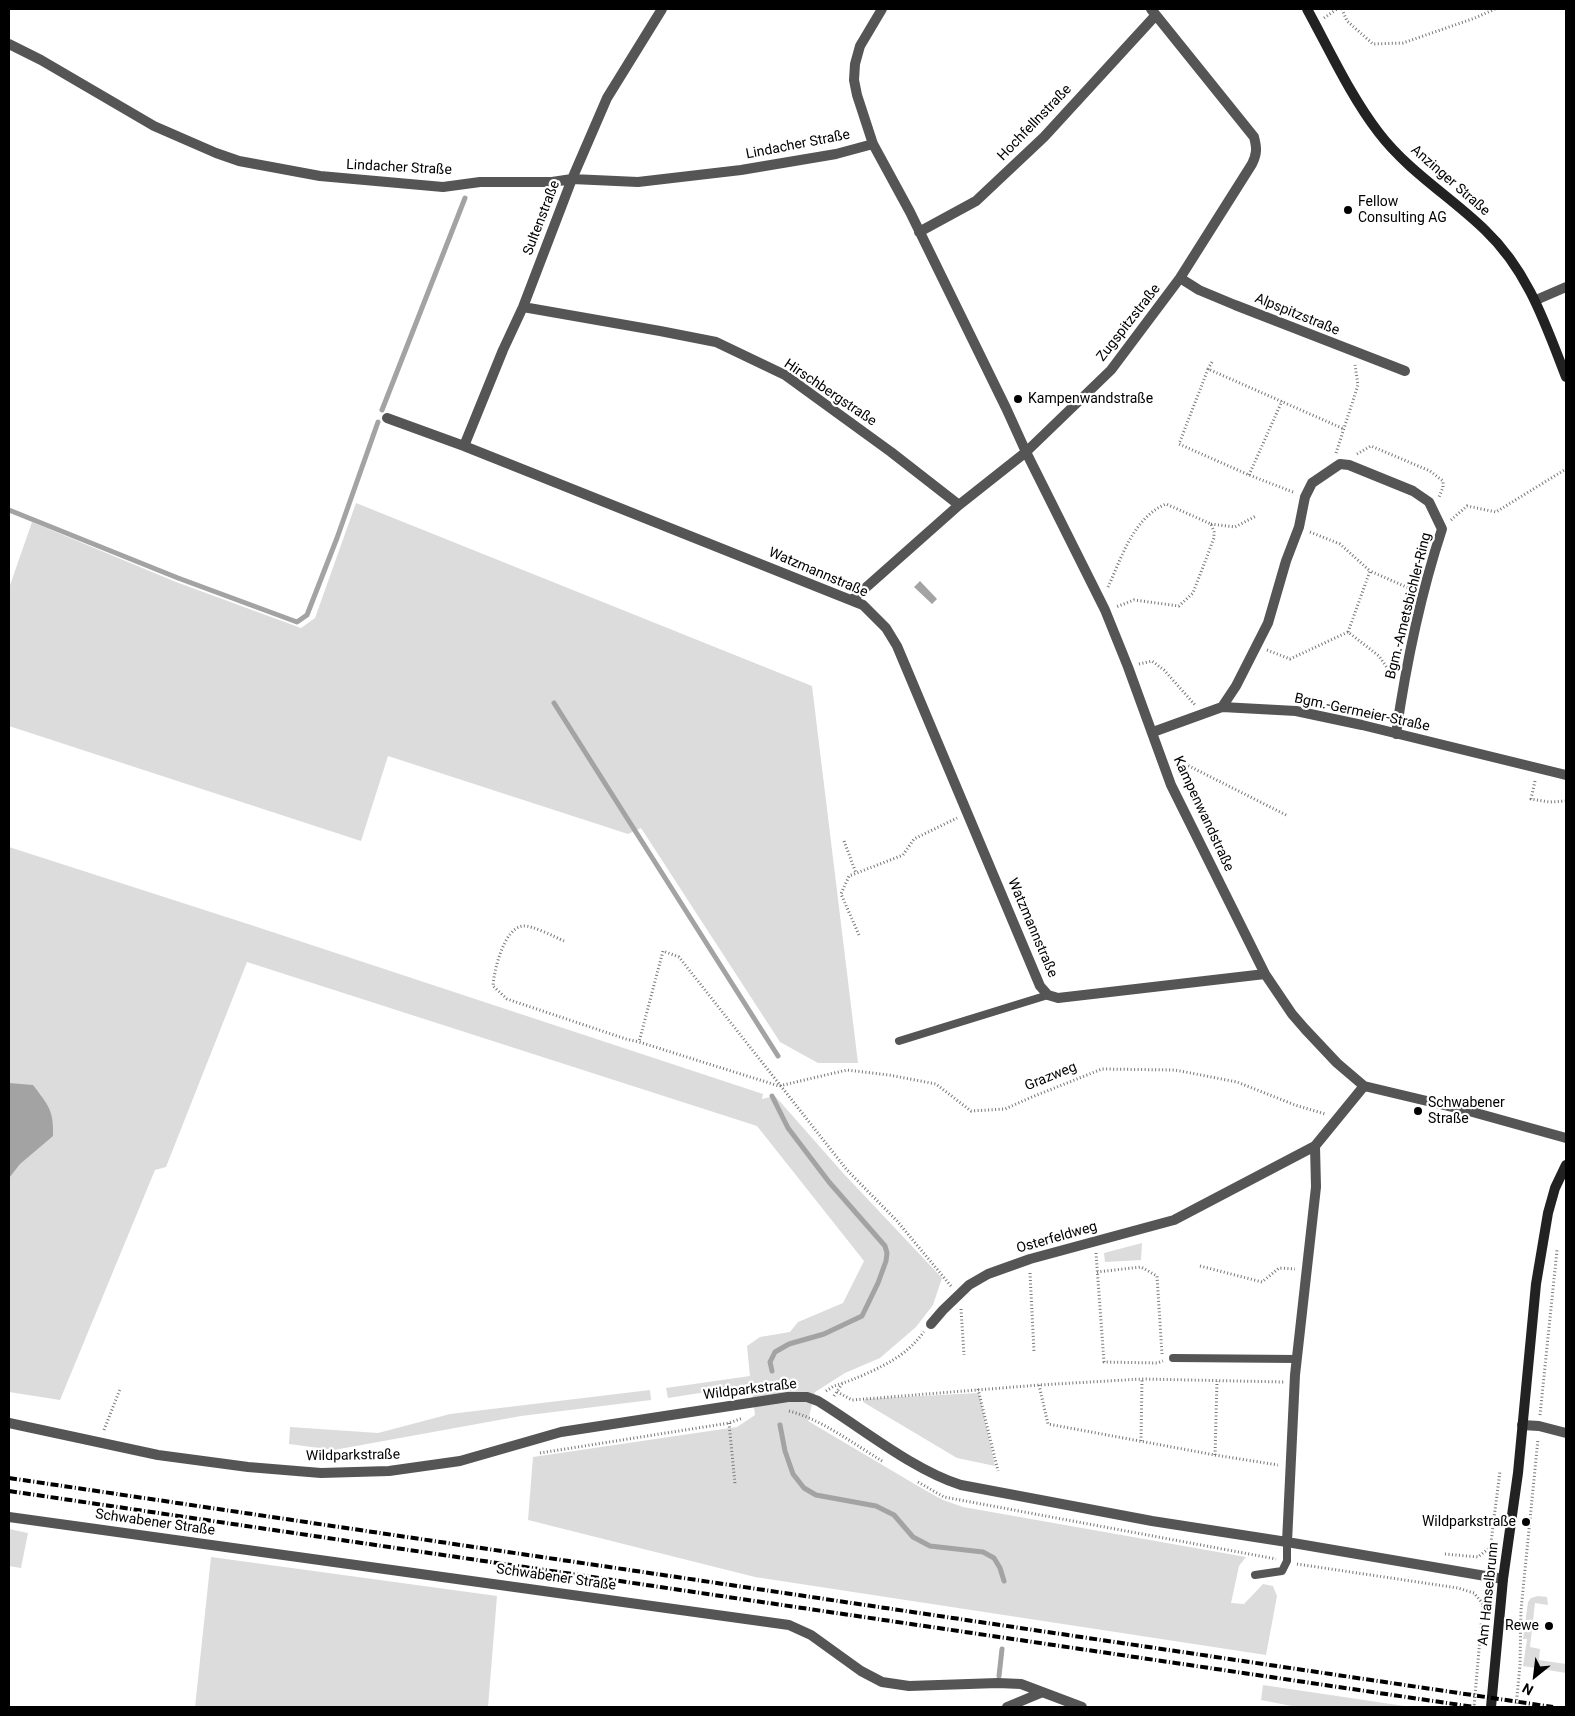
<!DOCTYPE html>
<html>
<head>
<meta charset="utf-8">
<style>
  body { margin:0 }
  #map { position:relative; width:1575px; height:1716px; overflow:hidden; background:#fff; font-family:Roboto,sans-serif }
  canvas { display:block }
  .frame { position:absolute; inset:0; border:10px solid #000; pointer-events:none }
  .north { position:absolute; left:1510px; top:1651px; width:50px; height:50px; -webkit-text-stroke:4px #fff; paint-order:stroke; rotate:209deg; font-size:14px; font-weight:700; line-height:20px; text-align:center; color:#000 }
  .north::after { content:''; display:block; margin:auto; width:18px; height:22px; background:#000; clip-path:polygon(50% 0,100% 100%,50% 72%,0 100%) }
</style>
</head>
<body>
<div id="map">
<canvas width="1575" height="1716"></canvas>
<div class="frame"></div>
<div class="north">N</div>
</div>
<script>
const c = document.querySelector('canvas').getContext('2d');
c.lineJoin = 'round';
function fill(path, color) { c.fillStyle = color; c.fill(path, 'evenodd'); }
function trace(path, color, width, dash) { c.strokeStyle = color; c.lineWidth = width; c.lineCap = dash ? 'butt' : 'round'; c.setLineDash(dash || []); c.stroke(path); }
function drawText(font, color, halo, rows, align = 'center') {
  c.font = font + ' Roboto,sans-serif'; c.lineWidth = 4.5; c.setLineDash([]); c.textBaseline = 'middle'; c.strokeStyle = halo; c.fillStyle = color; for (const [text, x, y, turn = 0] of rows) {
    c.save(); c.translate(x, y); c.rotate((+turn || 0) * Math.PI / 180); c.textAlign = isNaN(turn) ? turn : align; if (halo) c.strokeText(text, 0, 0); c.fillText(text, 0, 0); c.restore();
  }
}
fill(new Path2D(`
  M356,503L812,686L858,1063H818L780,1042L641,828L628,834L388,756L361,841L9,726V588L32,522L176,582L301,628L315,618Z
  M9,847L251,925L763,1094L762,1099L775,1096L843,1173L942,1278L933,1305L916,1327L880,1358L845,1373L815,1392L808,1421L923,1489L943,1500L963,1507L1246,1557L1239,1566L1231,1603L1244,1604L1263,1584L1273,1586L1277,1596L1266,1655L755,1577L528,1520L533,1457L737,1427L755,1415L751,1385L668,1398L666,1388L750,1376L747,1346L760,1337L790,1332L798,1322L843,1303L864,1261L757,1126L247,962L166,1167L155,1170L60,1400L9,1392Z
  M1142,1243L1141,1260L1105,1262L1104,1253Z
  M650,1390L651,1400L521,1416L334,1450L289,1444L290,1427L378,1433L450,1414Z
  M979,1393L995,1466L957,1458L863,1402L865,1399Z
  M9,1529L28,1533L21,1568L9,1566Z
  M211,1557L497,1596L488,1707H195Z
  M1538,1596L1547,1597L1548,1605L1535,1603L1530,1647L1540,1649L1539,1660L1566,1664V1673L1523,1666L1527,1639H1523L1528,1602L1531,1598Z
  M1263,1685L1411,1707H1297L1261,1700Z`), '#dcdcdc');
fill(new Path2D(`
  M920,581L937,599L932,604L914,587Z
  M9,1083L33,1085C48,1105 54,1110 53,1136L20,1164L9,1178Z`), '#a3a3a3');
trace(new Path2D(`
  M382,410L465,198
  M9,510L178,578L297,622L307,615L337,538L378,422
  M554,703L778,1056
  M772,1371L770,1362L775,1352L789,1344L824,1334L862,1316L878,1283L886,1261L887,1253L885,1246L829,1182L788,1128L772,1096
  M780,1425L785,1451L793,1474L804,1488L816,1495L876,1506L894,1515L913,1537L930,1546L983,1552L994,1558L1000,1568L1004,1581
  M999,1676L1002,1649`), '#a3a3a3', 5);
trace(new Path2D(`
  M1342,9L1347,21L1373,44L1403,43L1475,18L1495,9
  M1324,18L1337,9
  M1208,369L1212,362
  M1336,453L1358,385L1355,365
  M1357,454L1371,446L1430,471L1443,481V487L1439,497
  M1249,475L1282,401
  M1293,492L1249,475L1179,444L1208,369L1344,429
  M1451,520L1467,506L1496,512L1566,469
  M1211,524L1235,527L1256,516
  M1310,532L1340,544L1370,571
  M1108,587C1122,557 1133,518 1166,504L1211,524L1214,532V538L1193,593L1179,606L1134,600L1116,607
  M1348,632L1370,571L1413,590
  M1267,650L1290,659L1348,632L1379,656L1392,675
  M1139,664L1152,661L1164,670L1195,705
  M1178,766L1187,765L1288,816
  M1535,781L1531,799L1549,802L1566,801
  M844,841L856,873
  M859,935L841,894L849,876L903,855L914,839L957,818
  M564,941C555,937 532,925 523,926C504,928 494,970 493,986L507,999L626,1039L639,1042
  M1096,1253L1104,1362L1157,1363L1163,1361
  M1200,1266L1262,1282L1279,1268L1295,1269
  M1097,1272L1141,1267L1157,1276L1162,1354
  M1030,1273L1034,1352
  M951,1286L897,1221L847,1170L679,957L663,951L639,1042L779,1086L847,1070L889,1075L936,1084L971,1111L1005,1109L1032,1097L1102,1069L1175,1070L1237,1082L1295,1105L1325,1114
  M961,1309L964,1355
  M1039,1385L1048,1424L1215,1455L1278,1465
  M978,1389L998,1471
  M826,1391L834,1386C854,1380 892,1364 908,1349C914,1344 919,1338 924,1332
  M837,1392L852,1400L1039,1385L1142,1379L1284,1382
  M834,1396L842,1384
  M789,1411C821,1419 854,1444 882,1461
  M1540,1415L1557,1250
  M729,1423L735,1484
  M104,1430L120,1389
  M1141,1441L1142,1379
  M540,1453L729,1423L743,1418
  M1215,1455L1217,1381
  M918,1482L944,1497L1276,1559
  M1445,1554L1478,1557L1488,1549L1491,1542L1500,1471
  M1297,1564L1458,1588L1474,1593L1483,1604L1474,1707
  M1516,1707L1520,1665L1521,1610L1538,1439`), '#777', 3, [1, 2.5]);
trace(new Path2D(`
  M899,1041L1048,995
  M1173,1358L1297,1359
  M1255,1575L1282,1571L1287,1561V1542`), '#555', 8);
trace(new Path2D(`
  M882,9L860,46L855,64L854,80L857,95L873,144L910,212L1006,408L1026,452L1105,610L1128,667L1171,785L1265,974L1292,1014L1305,1029L1337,1063L1364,1086L1469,1111L1566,1138
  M9,44L41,60L154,126L216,153L239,161L320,176L443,187L480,182H552L572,179L638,182L741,170L836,154L873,144
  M919,232L976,201L1044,137L1155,16
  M1180,278L1199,290L1235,305L1405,371
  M1536,300L1566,287
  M523,307L660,331L716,342L785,375L891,452L959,505
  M387,418L464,446L863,605L886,628L897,646L1040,986L1048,995L1058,998L1265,974
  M464,446L503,350L523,307L572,179L607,98L662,9
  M853,599L959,505L1026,452L1111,370L1180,278L1252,164C1257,154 1257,148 1254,137L1151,9
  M1222,707L1236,686L1268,623L1286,561L1299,527L1305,497L1312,483L1340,464L1349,465L1413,491L1429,502L1442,529C1420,596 1406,664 1396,734
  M1153,732L1222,707L1296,711L1362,725L1566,775
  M931,1324L943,1310L969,1285L988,1274L1030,1259L1174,1220L1315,1146
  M9,1423L158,1455L248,1467L321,1473L389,1471L460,1461L561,1432L788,1397H807L818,1401C862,1428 913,1470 961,1485L1152,1521L1287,1542L1503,1579
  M1522,1425L1539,1426L1566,1433
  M9,1517L789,1625L811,1635L861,1671L882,1682L909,1686L998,1683L1021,1684L1082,1707
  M1287,1542L1295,1375L1316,1187L1315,1146L1364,1086
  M1007,1707L1043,1692`), '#555', 10);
trace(new Path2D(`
  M1307,9C1329,49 1351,97 1379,133C1408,171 1451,197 1485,230C1528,271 1545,323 1566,377
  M1491,1707L1503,1579L1518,1473L1536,1284L1548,1213L1555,1188L1566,1165`), '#222', 10);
trace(new Path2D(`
  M9,1478L1553,1707
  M9,1491L1474,1707`), '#000', 4, [8, 2.5, 1, 2.5]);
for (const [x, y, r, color] of [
  [1348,210,5,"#000"],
  [1018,399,5,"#000"],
  [1418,1111,5,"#000"],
  [1526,1522,5,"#000"],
  [1549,1626,5,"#000"]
]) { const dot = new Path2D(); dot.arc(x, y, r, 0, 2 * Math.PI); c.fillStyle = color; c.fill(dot); trace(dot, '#fff', 2); }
drawText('14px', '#000', '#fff', [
  ["Hochfellnstraße",1035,123,-46],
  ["Lindacher Straße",798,145,-11],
  ["Lindacher Straße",399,168,3],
  ["Anzinger Straße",1450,181,41],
  ["Sultenstraße",542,218,-69],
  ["Alpspitzstraße",1297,315,22],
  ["Zugspitzstraße",1129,323,-52],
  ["Hirschbergstraße",830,393,34],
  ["Watzmannstraße",818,573,23],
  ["Bgm.-Ametsbichler-Ring",1409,606,-76],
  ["Bgm.-Germeier-Straße",1362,713,12],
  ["Kampenwandstraße",1203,814,65],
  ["Watzmannstraße",1032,928,67],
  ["Grazweg",1051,1077,-22],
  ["Osterfeldweg",1057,1238,-16],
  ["Wildparkstraße",750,1390,-7],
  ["Wildparkstraße",353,1456,-1],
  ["Schwabener Straße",155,1523,8],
  ["Schwabener Straße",556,1578,8],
  ["Am Hanselbrunn",1489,1594,-84]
]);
drawText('14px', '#000', '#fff', [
  ["Fellow",1358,202],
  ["Consulting AG",1358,218],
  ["Kampenwandstraße",1028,399],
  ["Schwabener",1428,1103],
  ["Straße",1428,1119],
  ["Wildparkstraße",1516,1522,"right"],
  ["Rewe",1539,1626,"right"]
], 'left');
</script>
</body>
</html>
